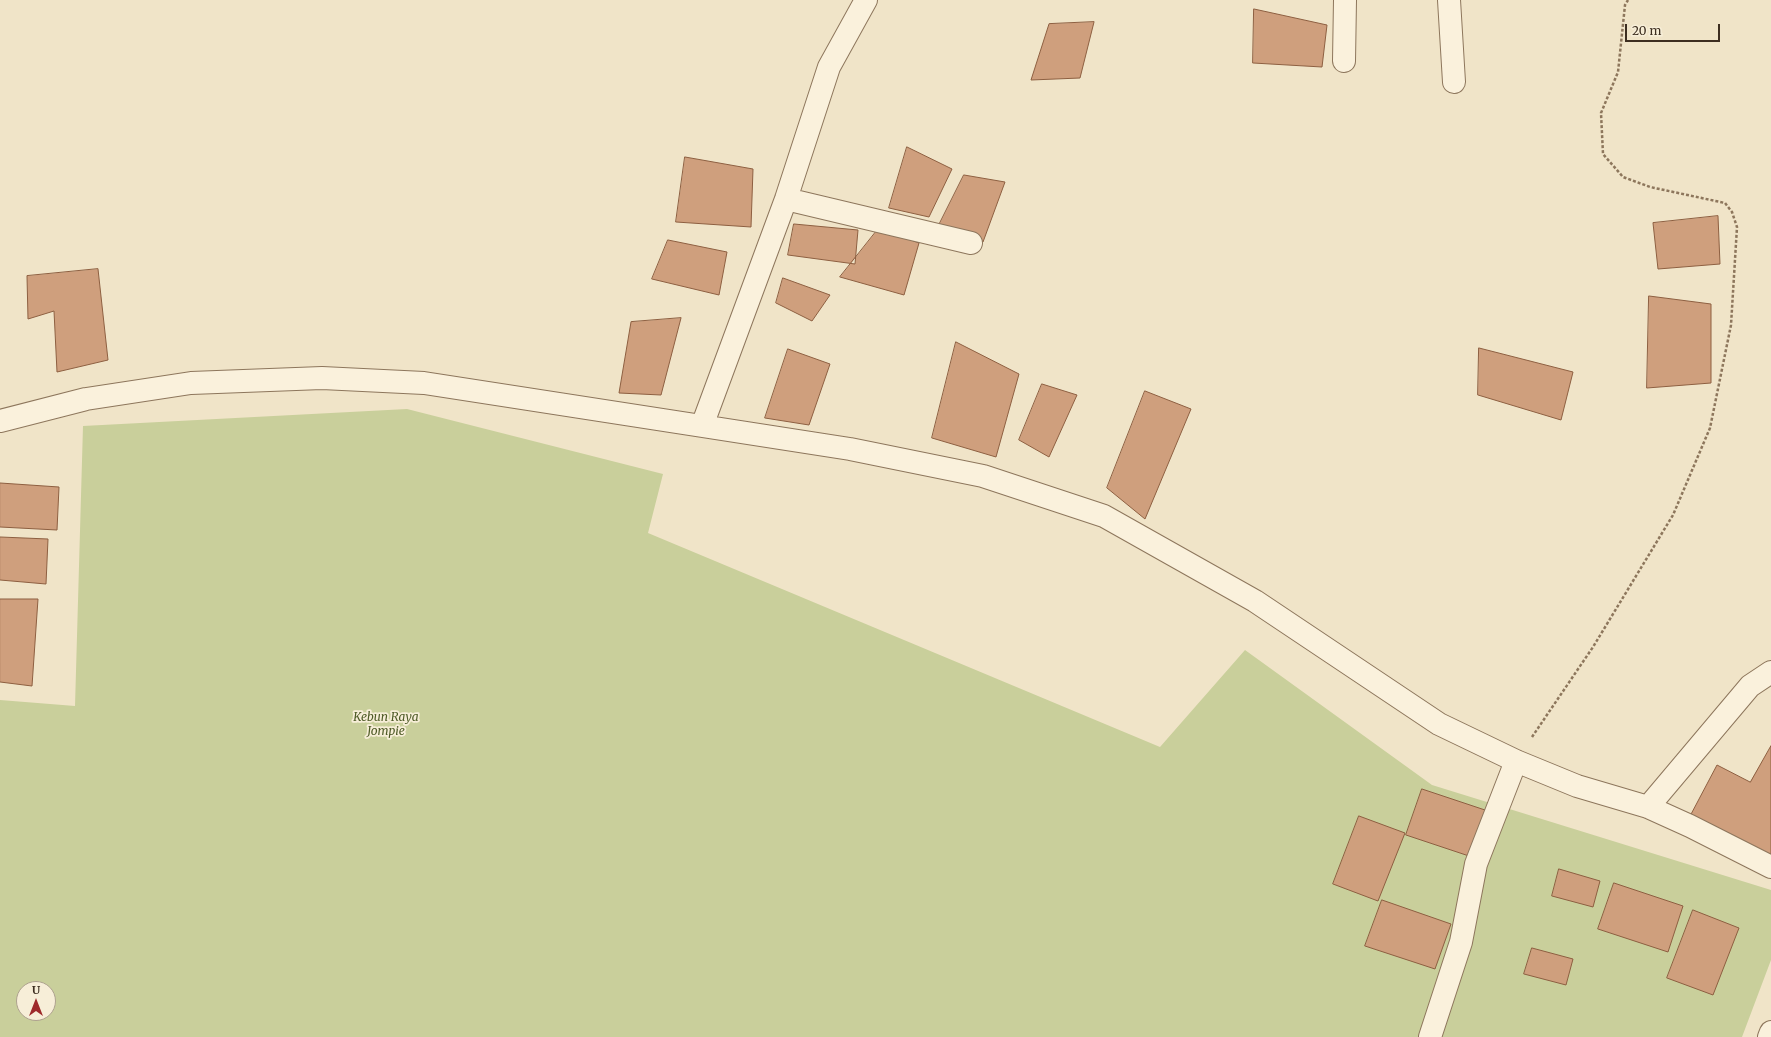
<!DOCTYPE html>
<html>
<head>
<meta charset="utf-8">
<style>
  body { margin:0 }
  #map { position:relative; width:1771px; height:1037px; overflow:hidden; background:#f0e4c8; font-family:Merriweather,serif }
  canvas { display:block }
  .north { position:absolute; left:16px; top:981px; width:40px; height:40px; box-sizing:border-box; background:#f7eed8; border:1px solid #ada18e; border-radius:50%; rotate:0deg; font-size:11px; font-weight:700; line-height:16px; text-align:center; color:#3d2e20 }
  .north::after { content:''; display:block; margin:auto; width:14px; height:18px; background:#9e2a2b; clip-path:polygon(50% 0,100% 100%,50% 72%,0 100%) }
  .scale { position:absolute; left:1625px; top:24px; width:95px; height:18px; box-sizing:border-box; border:2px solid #3d2e20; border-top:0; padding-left:5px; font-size:12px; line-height:14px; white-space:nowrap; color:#3d2e20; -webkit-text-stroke:3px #f7eed8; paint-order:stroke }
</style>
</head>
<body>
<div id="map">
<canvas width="1771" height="1037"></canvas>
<div class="north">U</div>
<div class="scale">20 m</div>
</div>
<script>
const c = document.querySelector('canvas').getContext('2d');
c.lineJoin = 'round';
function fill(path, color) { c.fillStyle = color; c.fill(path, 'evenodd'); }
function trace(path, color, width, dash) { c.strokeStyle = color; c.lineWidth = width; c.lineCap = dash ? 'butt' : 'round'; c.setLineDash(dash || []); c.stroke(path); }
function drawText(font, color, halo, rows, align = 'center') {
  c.font = font + ' Merriweather,serif'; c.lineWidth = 3.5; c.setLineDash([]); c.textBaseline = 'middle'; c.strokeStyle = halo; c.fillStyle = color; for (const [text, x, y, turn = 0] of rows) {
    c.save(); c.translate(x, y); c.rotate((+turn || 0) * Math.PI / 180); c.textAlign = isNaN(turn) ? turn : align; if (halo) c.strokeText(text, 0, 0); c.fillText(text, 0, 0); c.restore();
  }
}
fill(new Path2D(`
  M407,409L663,474L648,533L1160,747L1245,650L1432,785L1771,890V960L1742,1037H0V700L75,706L83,426ZM24,989H48V1013H24Z`), '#c9cf9b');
const building = new Path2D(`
  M1254,9L1327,25L1322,67L1253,63Z
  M1094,22L1080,78L1031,80L1049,24Z
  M907,147L952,169L929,217L889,208Z
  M685,157L753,169L751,227L676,222Z
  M964,175L1005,182L983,242L935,233Z
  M1718,216L1720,264L1658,269L1653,223Z
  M794,224L858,230L855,264L788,255Z
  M879,228L919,243L904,295L840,277Z
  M668,240L727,252L719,295L652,279Z
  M98,269L108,360L57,372L54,311L28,319L27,276Z
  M783,278L830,295L812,321L776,303Z
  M1649,296L1711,304V383L1647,388Z
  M681,318L661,395L619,393L631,322Z
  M956,342L1019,374L996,457L932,438Z
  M1479,348L1573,372L1561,420L1478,395Z
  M788,349L830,364L809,425L765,418Z
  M1042,384L1077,395L1049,457L1019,440Z
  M1145,391L1191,409L1145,519L1107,488Z
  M0,483L59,487L57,530L0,527Z
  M0,537L48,539L46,584L0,580Z
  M0,599H38L32,686L0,682Z
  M1771,746V856L1689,818L1717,765L1750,782Z
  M1422,789L1491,812L1475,858L1406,835Z
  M1359,816L1405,833L1378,901L1333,884Z
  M1559,869L1600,881L1593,907L1552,896Z
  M1614,883L1683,906L1668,952L1598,929Z
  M1382,900L1451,924L1435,969L1365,946Z
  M1693,910L1739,928L1713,995L1667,978Z
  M1532,948L1573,959L1566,985L1524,974Z`);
fill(building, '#cf9f7d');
trace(building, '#8d5f41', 1);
const minor = new Path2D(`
  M1449,0L1454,82
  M1344,61L1345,0
  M786,199L971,243
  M0,421L86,399L191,383L322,378L424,383L702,426L786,199L829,67L866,0
  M702,426L850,449L983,476L1104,516L1255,601L1439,724L1516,761L1577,786L1648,807L1690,826L1771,867
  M1648,807L1750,686L1771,672
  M1430,1037L1461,942L1476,864L1516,761
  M1769,1037L1771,1032`);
trace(minor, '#8d765c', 24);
trace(new Path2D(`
  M1532,737L1593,647L1673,515L1710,428L1731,325L1737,227L1732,212L1725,203L1650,187L1623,177L1603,154L1601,113L1618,72L1625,5L1628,0`), '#8d765c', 2.5, [3, 2]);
trace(minor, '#faf1dc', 22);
drawText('italic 12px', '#4d5a26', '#f7eed8', [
  ["Kebun Raya",386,718],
  ["Jompie",386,732]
]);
</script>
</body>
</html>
